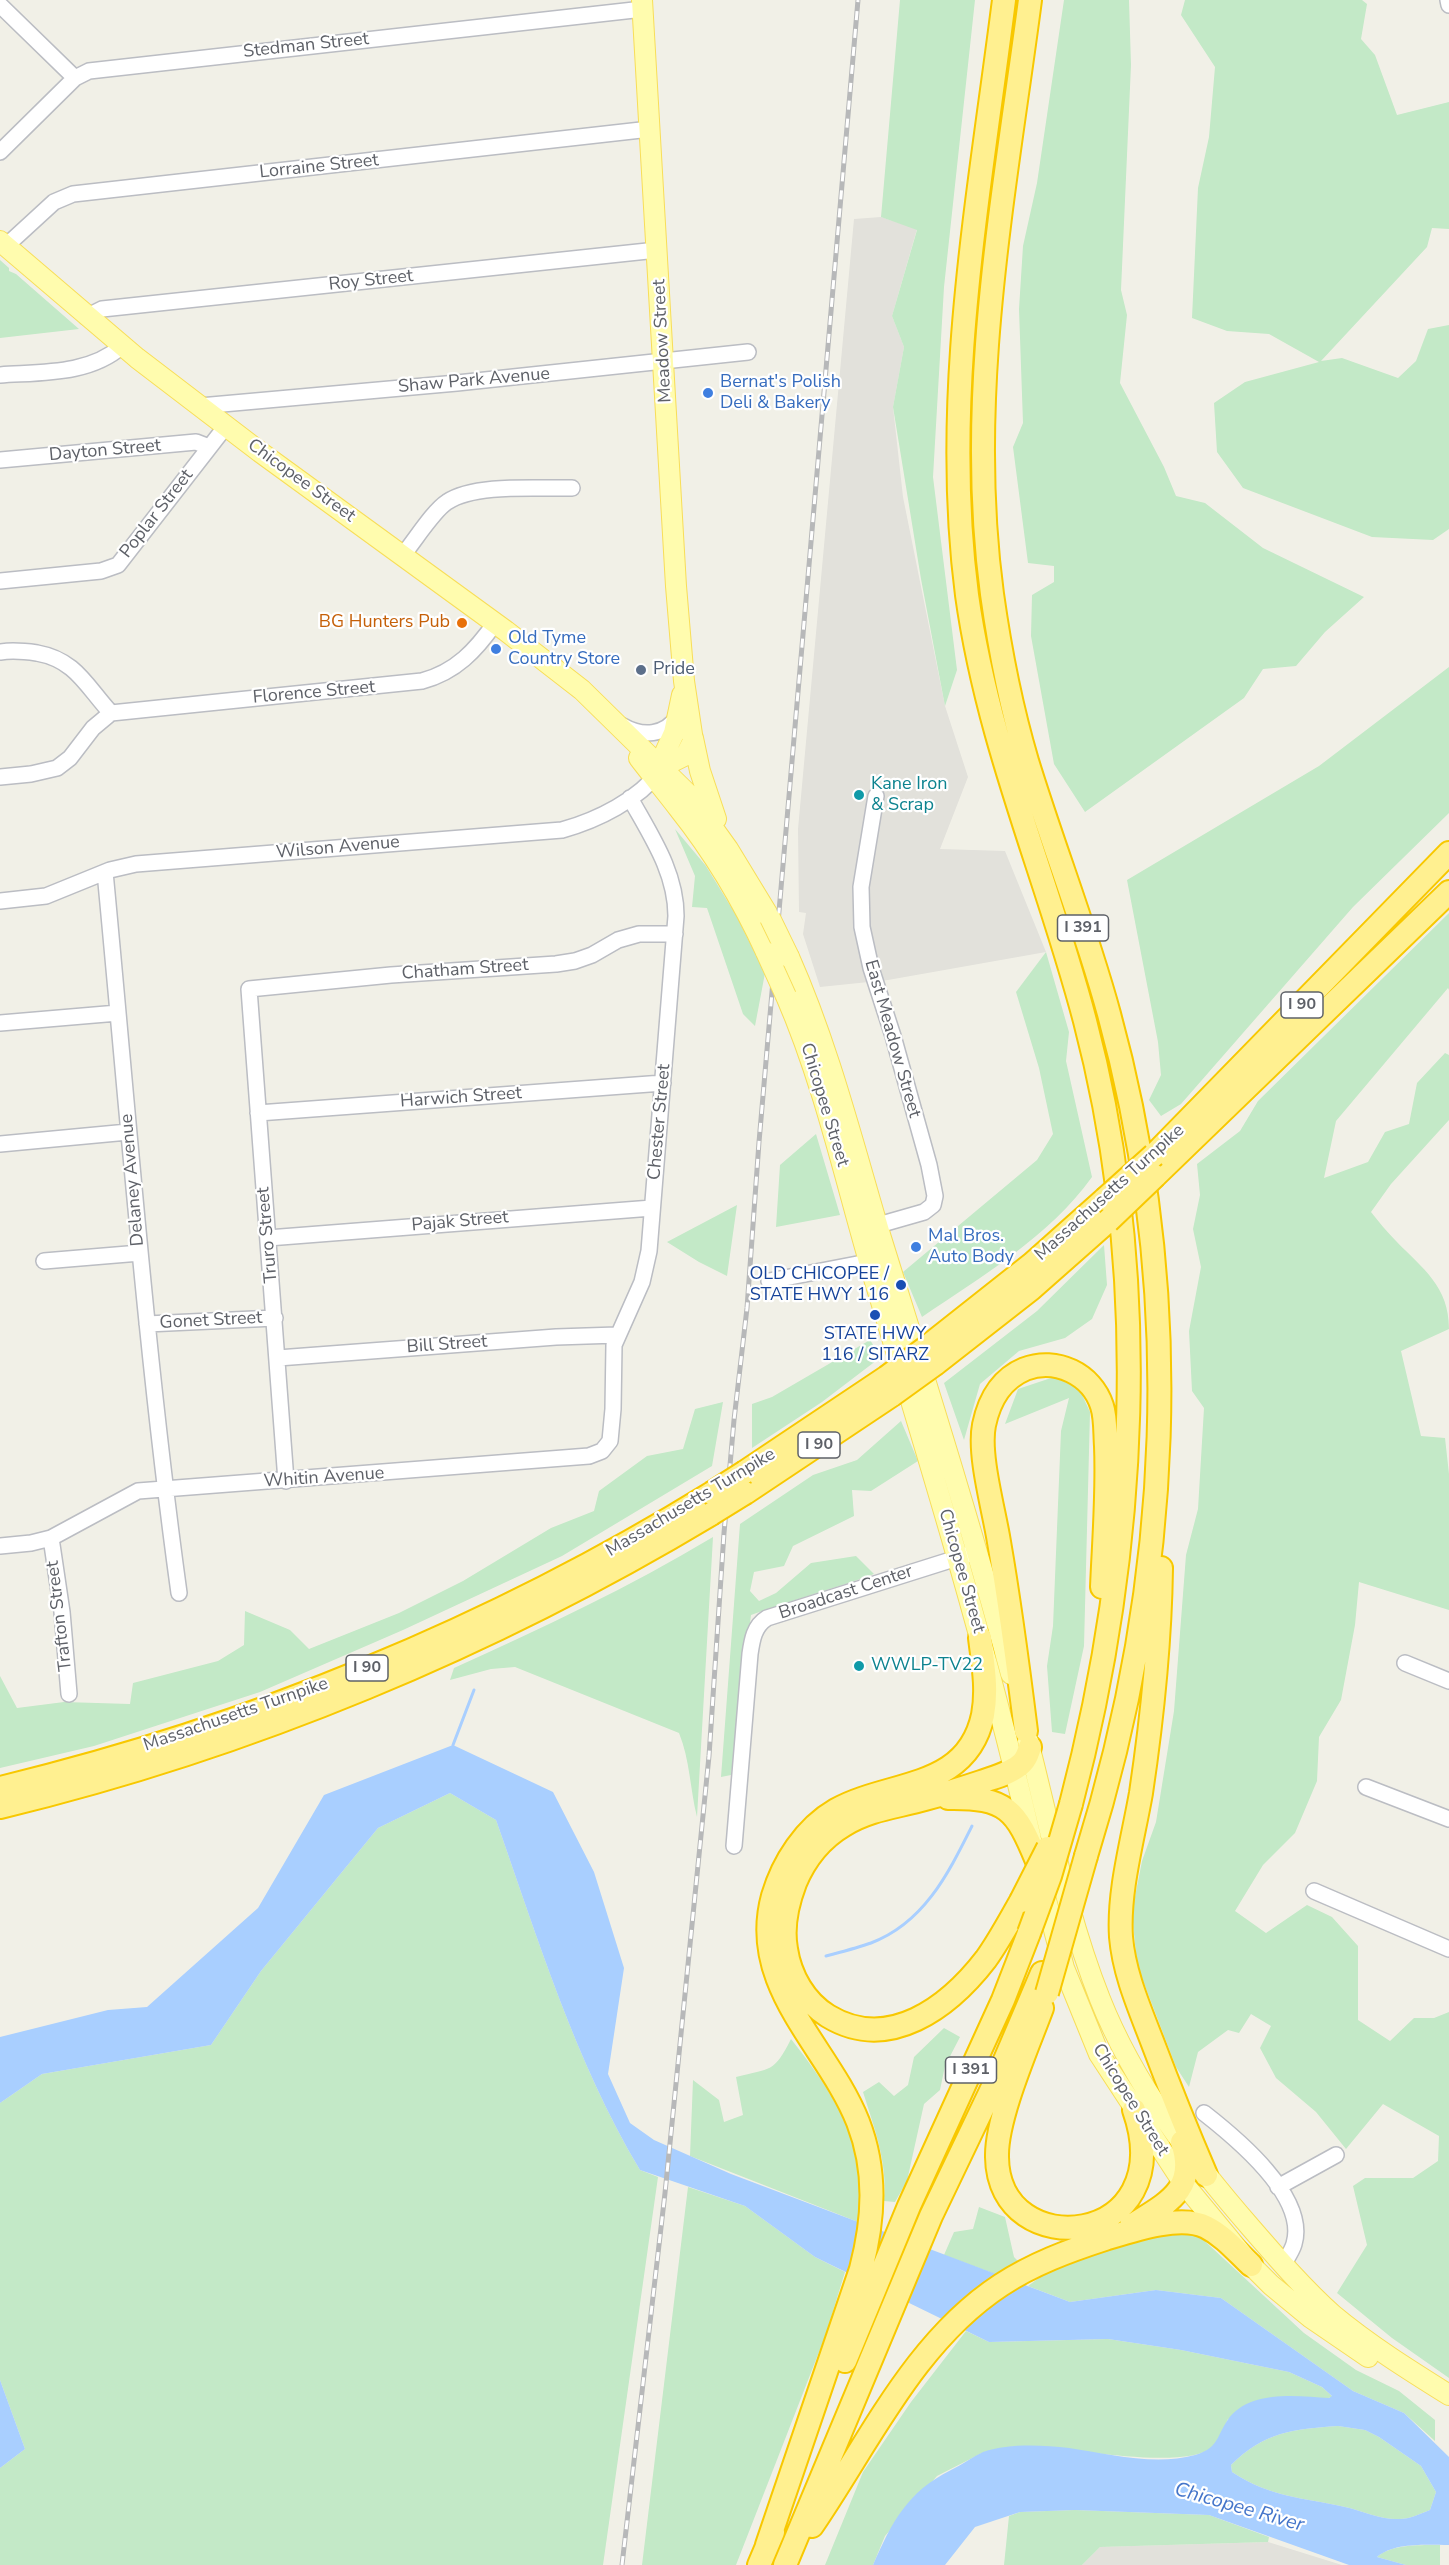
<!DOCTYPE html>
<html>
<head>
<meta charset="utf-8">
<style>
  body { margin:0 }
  canvas { display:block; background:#f1f0e7 }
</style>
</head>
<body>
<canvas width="1449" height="2565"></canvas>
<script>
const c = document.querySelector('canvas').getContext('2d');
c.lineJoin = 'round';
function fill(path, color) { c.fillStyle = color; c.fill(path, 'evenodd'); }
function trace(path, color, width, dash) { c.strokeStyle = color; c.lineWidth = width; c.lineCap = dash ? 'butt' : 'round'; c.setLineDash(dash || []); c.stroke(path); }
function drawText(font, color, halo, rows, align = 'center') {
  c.font = font + ' "Nunito Sans",sans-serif'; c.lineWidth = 4.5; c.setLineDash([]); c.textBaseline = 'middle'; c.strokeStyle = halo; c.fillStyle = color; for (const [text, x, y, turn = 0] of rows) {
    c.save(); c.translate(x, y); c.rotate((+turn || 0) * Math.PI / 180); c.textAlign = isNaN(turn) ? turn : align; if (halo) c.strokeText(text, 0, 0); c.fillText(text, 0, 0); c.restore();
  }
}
fill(new Path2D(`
  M881,217L917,229L892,316L904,347L893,407L903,497L945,706L968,777L940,849L1005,851L1046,952L888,980L820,987L803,934L806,913L799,912L798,829L854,219Z
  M1268,2542L1342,2565H1082L1100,2547Z`), '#e2e1db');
fill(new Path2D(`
  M900,0H975L944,287L933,477L957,670L945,706L921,579L893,407L904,347L892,316L917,230L881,217Z
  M1064,0H1129L1131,65L1121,290L1127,315L1120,383L1164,467L1176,496L1205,503L1263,548L1364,597L1325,632L1296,666L1263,669L1244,698L1085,812L1054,764L1031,636L1032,595L1054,582V566L1028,563L1013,447L1023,423L1019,309L1023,246L1037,183Z
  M1185,0H1362L1367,4L1361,39L1375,55L1397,115L1449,102V229L1432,228L1427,247L1321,361L1342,358L1398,378L1416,361L1428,329L1449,325V529L1433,540L1372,537L1243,488L1217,452L1214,403L1245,382L1319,362L1269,334L1227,331L1192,318L1198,188L1209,137L1215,67L1181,15Z
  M0,260L9,268V271L16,274L79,329L0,338Z
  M1449,667V813L1353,907L1181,1104L1161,1116L1149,1100L1161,1075L1158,1042L1127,880L1319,766Z
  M675,829L706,866L736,915L765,973L755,1026L743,1014L707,908L692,907L695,876Z
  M1449,913V990L1448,988L1336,1121L1324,1178L1368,1162L1385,1132L1409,1124L1417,1083L1445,1053L1449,1055V1120L1391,1184L1371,1212C1379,1222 1387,1232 1396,1241C1423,1269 1449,1286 1449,1329L1401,1351L1421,1436L1445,1438L1449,1474V1610L1359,1582L1355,1625L1341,1700L1319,1737L1317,1781L1295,1833L1263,1865L1235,1911L1266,1933L1307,1905L1332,1917L1358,1946V2020L1390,2041L1414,2018H1434L1449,2012V2378L1392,2338L1337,2293L1367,2245L1353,2186L1365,2178H1413L1438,2161L1439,2136L1383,2104L1346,2149L1316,2112L1276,2078L1260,2048L1271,2026L1251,2014L1239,2033L1228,2030L1198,2052L1189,2087L1176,2067L1137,1965L1132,1912L1142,1861L1156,1822L1174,1711L1186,1555L1198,1509L1204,1408L1192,1391L1189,1331L1201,1267L1193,1229L1200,1195L1197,1164L1240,1131L1258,1101Z
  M1046,952L1069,1032L1066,1061L1092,1177C1049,1237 982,1276 922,1317L903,1272L1037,1160L1053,1134L1039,1068L1016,992Z
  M816,1134L840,1215L776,1227L780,1165Z
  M737,1205L727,1276L699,1262L667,1242Z
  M1104,1245L1107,1285L1092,1319L1065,1338L1019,1351L980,1384L964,1440L944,1383L1037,1311Z
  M870,1340L881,1357L822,1402L752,1448V1404L772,1397Z
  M1054,1377L1079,1388L1090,1412L1084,1646L1065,1734L1052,1732L1047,1666L1053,1626L1061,1431L1069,1398L1005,1424L1018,1389Z
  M723,1402L712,1466L562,1556L403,1630L260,1692L94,1746L0,1768V1676L17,1708L64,1702L130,1704L133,1683L218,1661L244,1645L245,1611L290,1630L309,1649L399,1613L463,1581L551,1528L594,1511L599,1491L647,1456L683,1449L695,1409Z
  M901,1421L918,1461L871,1491L852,1490L854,1516L793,1546L784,1566L754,1572L750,1591L759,1601L776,1593L811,1563L856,1556L874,1574C833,1589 792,1600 751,1615L731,1775L721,1777L740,1524L813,1475L857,1460Z
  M713,1537L697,1817C690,1789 690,1760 679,1733L515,1667L491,1669L450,1680L454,1668C542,1628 630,1587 713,1537Z
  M450,1793L496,1820C538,1939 575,2061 640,2170L658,2177L603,2565H0V2468L25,2449L0,2380V2103L42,2074L211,2045L261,1971L378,1828Z
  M944,2028L960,2037L945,2066L940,2090L924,2104L907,2181L895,2202L884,2201C888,2163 874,2127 863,2092L879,2082L894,2096L908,2085L914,2057Z
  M791,2039C823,2080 856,2126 861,2180C862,2193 859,2208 858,2222L690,2156L693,2080L719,2100L724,2122L743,2115L736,2077C771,2068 774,2073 791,2039Z
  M688,2187L745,2206L815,2257L845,2272L826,2334L736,2565H642Z
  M979,2207L1005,2217L1014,2257L1020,2263L1003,2277L944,2255L954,2232L973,2229Z
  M1196,2233L1304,2333L1356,2370L1399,2391L1435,2420V2441L1404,2413L1353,2391L1221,2298L1156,2290L1070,2302L1028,2286L1062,2261L1128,2238Z
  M966,2331L989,2342L1108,2339L1181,2350L1289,2372L1322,2387L1333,2397L1228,2419C1224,2427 1220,2442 1213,2447C1184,2471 1071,2448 1031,2446H1016L984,2452L937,2476L885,2536L873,2565H825L863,2472L911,2402Z
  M1338,2426L1365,2430L1379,2437L1421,2466L1436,2492L1430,2510C1420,2514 1410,2519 1399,2519C1381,2520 1363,2511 1345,2507C1302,2497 1271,2498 1232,2472L1231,2465C1264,2432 1293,2429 1338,2426Z
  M1075,2510L1209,2515L1269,2537L1268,2542L1100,2547L1082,2565H1004L1009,2516L1020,2512Z
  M1440,2545V2565H1406L1377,2557C1391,2544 1421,2545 1440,2545Z`), '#c3e9c7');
fill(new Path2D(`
  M453,1745L553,1792L594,1872L624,1968L608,2074L630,2123L654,2140L731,2174L1070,2302L1156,2290L1221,2298L1353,2391L1404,2413L1449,2457V2545C1428,2545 1394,2542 1377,2557L1406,2565H1349L1209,2515L1075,2510L1020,2512L975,2527L945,2565H873C892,2522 907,2492 951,2470C962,2465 972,2457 983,2452C1009,2443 1042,2445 1069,2448C1109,2454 1155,2466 1195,2455C1218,2448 1216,2438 1227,2421C1248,2389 1297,2396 1329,2398L1332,2396L1322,2387L1289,2372L1181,2350L1108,2339L989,2342L815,2257L745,2206L640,2170C575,2061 538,1939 496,1820L450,1793L378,1828L261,1971L211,2045L42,2074L0,2103V2037L108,2010L147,2007L258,1908L324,1795ZM1338,2426L1365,2430L1379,2437L1421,2466L1436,2492L1430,2510C1420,2514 1410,2519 1399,2519C1381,2520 1363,2511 1345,2507C1302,2497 1271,2498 1232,2472L1231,2465C1264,2432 1293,2429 1338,2426Z
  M0,2380L25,2449L0,2468Z`), '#a9cfff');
trace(new Path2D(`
  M453,1745L474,1690
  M826,1956C841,1952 857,1948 871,1943C924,1923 948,1874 972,1826`), '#a9cfff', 3);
const minor = new Path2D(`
  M1448,0L1449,5
  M0,5L75,78
  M0,152L75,78L89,71L643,9
  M6,246L54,202L73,194L650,129
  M86,317L102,309L657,250
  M0,375C41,372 89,375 122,346
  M200,406L457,383L748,352
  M0,460L196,442L209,447
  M402,556C414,542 433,511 447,502C475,483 539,489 572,488
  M0,581L101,571L118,565L226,426
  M0,652C13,650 23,651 37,653C76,660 86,686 111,713
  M111,713L422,681C456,672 476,650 495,623
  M623,726C642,737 665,736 678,716
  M0,777L31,774L57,768L70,758L93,728L111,713
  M105,872C128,1113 146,1354 179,1593
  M0,901L46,896L110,870L136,864L562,830C598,820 638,800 661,770
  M0,1023L118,1013
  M258,1113L663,1083
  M0,1144L128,1132
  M868,1228L924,1212L933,1205L935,1196L929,1165L893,1036L871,968L862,927L861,887L876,796
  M268,1238L652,1208
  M44,1261L140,1253
  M769,1281L878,1260
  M147,1324L275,1318
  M278,1358L556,1337L617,1335
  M286,1481L249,989L391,975L556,964L575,961L592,955L618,940L639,934H675
  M51,1538L62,1612L69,1694
  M0,1546L31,1543L51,1538L138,1491L589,1456L602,1451L610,1441L613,1409L614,1345L642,1282L649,1251L676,916C676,872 651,836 630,798
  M1405,1663L1449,1681
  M1366,1787L1449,1819
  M734,1846L750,1654C752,1640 754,1626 767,1618L976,1552
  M1314,1891L1449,1949
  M1204,2113C1236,2138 1308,2197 1294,2244C1292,2251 1287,2258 1283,2265
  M1278,2187L1336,2155`);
const major = new Path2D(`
  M642,0L676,586L684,681L693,741L686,755L662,767
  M0,241L137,358L260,452L506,631L582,690L690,796L728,849L770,918
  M693,738L700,771L716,819
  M639,758C652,775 666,792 679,809C714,853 743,902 766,952
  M662,767L663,757L674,733L682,695
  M789,957C829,1047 853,1144 881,1238C926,1383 972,1528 1011,1674
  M786,996C826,1088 847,1189 876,1285C932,1469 988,1653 1031,1839
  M1028,1741C1050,1827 1067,1916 1100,1999C1134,2085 1192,2160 1252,2229C1278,2259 1304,2289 1333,2315C1369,2345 1409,2370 1449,2395
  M1043,1888L1064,1968L1099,2054L1184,2184L1251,2265L1271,2285L1311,2318L1368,2357`);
const highway = new Path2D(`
  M1004,0C979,198 941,396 967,595C988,746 1047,876 1085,1021C1152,1276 1138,1550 1071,1804
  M1030,0C1004,197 965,395 992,594C1000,651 1011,707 1027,761C1053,846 1086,929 1109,1014C1186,1294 1172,1581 1086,1856
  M1154,1155L1449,853
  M1155,1176L1449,892
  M927,1347L1032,1264L1105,1199
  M935,1364L1031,1289L1108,1221
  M745,1472L887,1377
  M745,1493L892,1395
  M1161,1568C1160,1644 1152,1719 1141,1793C1133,1839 1118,1891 1121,1937C1124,1973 1139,2007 1152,2041C1169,2086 1187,2131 1206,2175
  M1026,1731C1018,1667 1010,1605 999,1542C994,1510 978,1455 984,1425C989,1401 1001,1379 1025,1369C1056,1357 1092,1374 1102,1406C1106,1418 1105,1433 1106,1446C1108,1493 1104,1540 1102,1587
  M0,1788C249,1728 493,1628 712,1493
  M948,1798C1007,1797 1016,1810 1037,1861
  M0,1807C249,1747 491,1646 711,1514
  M1021,1901C1010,1920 999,1941 986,1959C949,2007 889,2053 828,2016C805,2002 790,1976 786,1949C782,1927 787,1904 795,1883C805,1859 822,1838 844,1825C870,1809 897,1807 925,1799C944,1794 963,1788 981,1782C995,1777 1012,1773 1022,1763C1027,1758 1028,1753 1030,1747
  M1042,2008C1028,2046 996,2118 997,2157C998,2266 1182,2248 1134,2110
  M1131,2226C1167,2203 1198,2190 1182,2142
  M845,2361L909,2206L1003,2000L1029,1933
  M812,2526C869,2443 914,2342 1001,2285C1033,2264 1068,2251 1105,2239C1131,2231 1180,2214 1206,2227C1224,2236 1237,2252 1251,2265
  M767,2545L861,2269C874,2219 877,2171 858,2122C828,2046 748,1986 773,1896C783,1862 805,1828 836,1810C890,1780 967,1791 983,1715C988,1689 983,1663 980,1638
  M759,2565L773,2532
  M785,2565L931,2216L999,2074L1042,1973`);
trace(minor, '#bbbdc3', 18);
trace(major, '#f8de59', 22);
trace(highway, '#f8c800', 26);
trace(minor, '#fff', 15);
trace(major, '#fffcae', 20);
trace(highway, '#fff090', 22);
const rail = new Path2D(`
  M622,2565L665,2193L709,1756L724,1533L734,1420L747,1308L759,1142L858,0`);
trace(rail, '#b7b8b9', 5);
trace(rail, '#fff', 3, [9]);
const majorBridge = new Path2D(`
  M770,918L789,957
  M766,952L786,996`);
const highwayBridge = new Path2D(`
  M1105,1199L1154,1155
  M1108,1221L1155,1176
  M887,1377L927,1347
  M892,1395L935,1364
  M712,1493L745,1472
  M711,1514L745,1493
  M1021,1901L1048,1848
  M1029,1933L1050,1876L1071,1804
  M1047,1993L1086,1856`);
trace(majorBridge, '#f8de59', 22, []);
trace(highwayBridge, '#f8c800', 26, []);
trace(majorBridge, '#fffcae', 20);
trace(highwayBridge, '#fff090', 22);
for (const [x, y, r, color] of [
  [708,393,6,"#3f7fe0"],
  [462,623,6,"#e8710a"],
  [496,649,6,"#3f7fe0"],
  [641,670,6,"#5c6f8a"],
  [859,795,6,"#0f9aa8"],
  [916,1247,6,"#3f7fe0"],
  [901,1285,6,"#1a4fb4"],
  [875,1315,6,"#1a4fb4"],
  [859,1666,6,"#0f9aa8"]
]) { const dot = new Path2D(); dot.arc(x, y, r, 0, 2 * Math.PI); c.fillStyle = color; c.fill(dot); trace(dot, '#fff', 2); }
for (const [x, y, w] of [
  [1083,928,51],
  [1302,1005,42],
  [819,1445,42],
  [367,1668,42],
  [971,2070,51]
]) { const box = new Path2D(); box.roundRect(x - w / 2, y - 13, w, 26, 4.5); c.fillStyle = '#fff'; c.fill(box); trace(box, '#5e6168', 1.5); }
drawText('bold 16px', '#5e6168', null, [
  ["I 391",1083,928],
  ["I 90",1302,1005],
  ["I 90",819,1445],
  ["I 90",367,1668],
  ["I 391",971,2070]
]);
drawText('18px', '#5e6168', '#fff', [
  ["Stedman Street",306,46,-6],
  ["Lorraine Street",319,167,-6],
  ["Roy Street",371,281,-6],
  ["Meadow Street",663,341,-93],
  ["Shaw Park Avenue",474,381,-5],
  ["Dayton Street",105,451,-5],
  ["Chicopee Street",301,481,36],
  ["Poplar Street",157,514,-52],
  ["Florence Street",314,693,-5],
  ["Wilson Avenue",338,848,-5],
  ["Chatham Street",465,970,-4],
  ["East Meadow Street",892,1039,74],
  ["Harwich Street",461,1098,-4],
  ["Chicopee Street",824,1105,73],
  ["Chester Street",660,1122,-85],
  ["Delaney Avenue",133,1180,-95],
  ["Massachusetts Turnpike",1110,1193,-42],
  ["Pajak Street",460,1222,-5],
  ["Truro Street",268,1235,-95],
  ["Gonet Street",211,1321,-3],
  ["Bill Street",447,1345,-4],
  ["Whitin Avenue",324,1478,-4],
  ["Massachusetts Turnpike",691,1503,-31],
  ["Chicopee Street",961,1571,74],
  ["Broadcast Center",846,1593,-18],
  ["Trafton Street",60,1616,-97],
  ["Massachusetts Turnpike",236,1715,-19],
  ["Chicopee Street",1130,2100,58]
]);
drawText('18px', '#366cbe', '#fff', [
  ["Bernat's Polish",720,383],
  ["Deli & Bakery",720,404],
  ["Old Tyme",508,639],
  ["Country Store",508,660],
  ["Mal Bros.",928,1237],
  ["Auto Body",928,1258]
], 'left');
drawText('18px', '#c56008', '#fff', [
  ["BG Hunters Pub",450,623]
], 'right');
drawText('18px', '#4e5e75', '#fff', [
  ["Pride",653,670]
], 'left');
drawText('18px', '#0d838f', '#fff', [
  ["Kane Iron",871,785],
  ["& Scrap",871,806],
  ["WWLP-TV22",871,1666]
], 'left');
drawText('18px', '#164399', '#fff', [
  ["OLD CHICOPEE /",889,1275],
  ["STATE HWY 116",889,1296],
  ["STATE HWY",875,1335,"center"],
  ["116 / SITARZ",875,1356,"center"]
], 'right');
drawText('italic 20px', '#4475ca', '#fff', [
  ["Chicopee River",1239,2508,16]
]);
</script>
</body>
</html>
